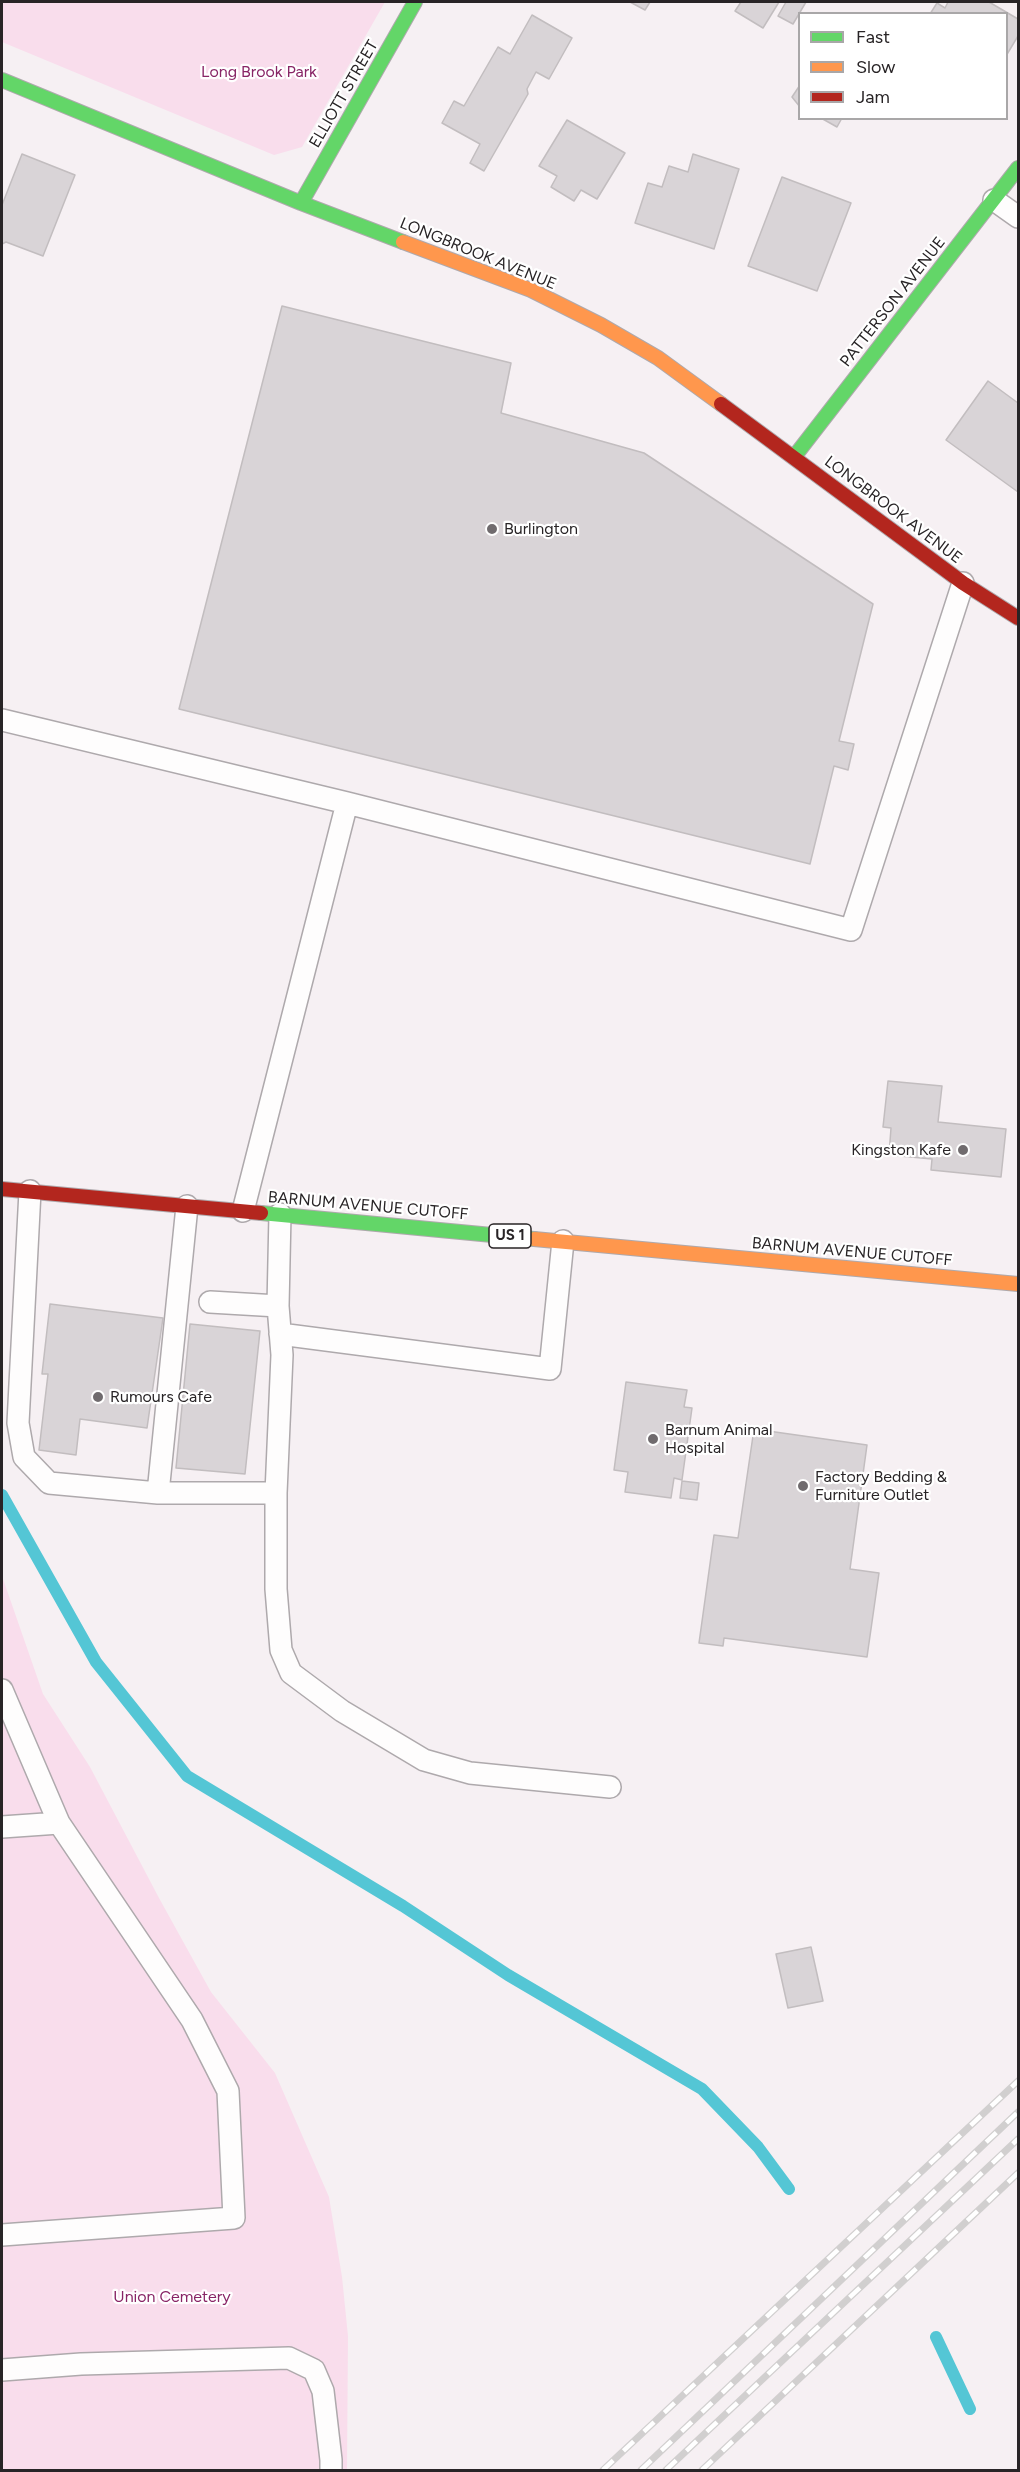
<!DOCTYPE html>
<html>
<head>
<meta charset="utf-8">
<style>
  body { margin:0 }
  #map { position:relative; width:1020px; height:2472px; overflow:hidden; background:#f6f0f3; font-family:Figtree,sans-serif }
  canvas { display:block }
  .frame { position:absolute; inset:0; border:3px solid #282426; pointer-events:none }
  .legend { position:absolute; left:798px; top:12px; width:210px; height:108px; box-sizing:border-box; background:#fff; border:2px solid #a9a7a8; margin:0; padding:8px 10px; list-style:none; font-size:18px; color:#282426 }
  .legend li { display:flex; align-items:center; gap:12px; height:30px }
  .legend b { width:30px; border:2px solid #a9a7a8 }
</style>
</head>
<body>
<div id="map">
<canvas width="1020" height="2472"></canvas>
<div class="frame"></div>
<ul class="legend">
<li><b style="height:8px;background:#63d668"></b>Fast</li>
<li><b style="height:8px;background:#ff974d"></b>Slow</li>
<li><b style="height:8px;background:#b3261e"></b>Jam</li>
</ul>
</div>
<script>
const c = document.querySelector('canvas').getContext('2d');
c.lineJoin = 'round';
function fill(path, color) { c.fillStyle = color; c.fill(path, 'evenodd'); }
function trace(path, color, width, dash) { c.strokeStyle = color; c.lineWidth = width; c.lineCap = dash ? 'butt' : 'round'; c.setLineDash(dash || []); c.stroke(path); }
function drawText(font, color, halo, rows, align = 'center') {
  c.font = font + ' Figtree,sans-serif'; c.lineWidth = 4.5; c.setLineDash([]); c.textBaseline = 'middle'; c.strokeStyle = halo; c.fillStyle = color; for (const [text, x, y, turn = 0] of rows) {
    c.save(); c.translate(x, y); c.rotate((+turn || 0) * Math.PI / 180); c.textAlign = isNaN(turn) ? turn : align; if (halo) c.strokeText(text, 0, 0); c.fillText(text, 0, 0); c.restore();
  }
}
fill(new Path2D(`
  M2,2H385L302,147L274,155L2,42Z
  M2,1576L43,1694L90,1767L159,1898L211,1992L275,2073L329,2197L342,2277L348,2336L347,2470H2Z`), '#f9ddec');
trace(new Path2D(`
  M2,1495L96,1662L187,1776L403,1906L508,1975L702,2089L758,2147L789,2189
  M936,2337L970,2409`), '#54c6d5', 12);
const building = new Path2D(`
  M630,2H650L645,10Z
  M741,2H779L763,28L735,11Z
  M786,2H806L793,24L778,16Z
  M948,2H989L1018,19V36L1006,56V14H930L937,3L945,8Z
  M532,15L572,38L549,79L536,72L527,89L528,94L484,171L470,163L480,144L442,123L454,101L464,106L498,47L510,54Z
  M800,85V107L792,97Z
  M821,118H842L837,127Z
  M567,120L625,153L597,199L581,190L574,201L551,187L557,176L539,166Z
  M22,154L75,175L43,256L6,242L2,244V205Z
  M693,154L739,169L714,249L635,223L648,183L662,187L669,166L688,172Z
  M782,177L851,203L817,291L748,266Z
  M282,306L511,363L501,413L644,453L873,604L839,741L854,744L848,770L834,766L810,864L179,709Z
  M988,381L1018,403V492L946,440Z
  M888,1081L942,1086L938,1122L1006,1129L1001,1177L931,1170L932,1159L889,1155L891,1128L883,1127Z
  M50,1304L163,1318L147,1428L80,1419L76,1455L39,1450L48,1374H42Z
  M190,1324L260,1331L245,1474L176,1468Z
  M626,1382L687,1390L684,1407L692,1408L682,1480L674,1478L671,1498L625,1492L628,1472L614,1470Z
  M754,1429L867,1445L850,1569L879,1573L867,1657L724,1638L723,1646L699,1643L714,1535L738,1538Z
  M682,1481L699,1483L697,1500L680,1498Z
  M811,1947L823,2001L788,2008L776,1954Z`);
fill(building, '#d9d4d7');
trace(building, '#c2bdbf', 1.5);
const lane = new Path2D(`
  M994,200L1018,217
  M2,720L347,803L851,930L963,583
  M30,1191L18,1423L24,1457L49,1483L158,1493L187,1206
  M243,1211L347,803
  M210,1302L278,1306
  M280,1334L550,1369L563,1241
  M158,1493H276L282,1355L278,1306L280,1214
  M276,1493V1589L281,1650L291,1673L342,1711L424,1760L470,1773L610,1787
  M2,1690L59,1823
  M2,1827L59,1823L192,2020L228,2091L234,2218L2,2235
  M2,2370L81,2364L289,2358L314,2370L323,2391L331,2460V2470`);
const fast = new Path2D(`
  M2,80L301,203L403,242
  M301,203L415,2
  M794,457L1018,168
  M261,1213L534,1239`);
const slow = new Path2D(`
  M403,242L531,290L601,325L658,358L721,404
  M534,1239L1018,1284`);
const jam = new Path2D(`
  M721,404L963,583L1018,618
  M2,1189L261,1213`);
trace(lane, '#aea9ac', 24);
trace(fast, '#aea9ac', 16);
trace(slow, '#aea9ac', 16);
trace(jam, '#aea9ac', 16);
trace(lane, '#fefdfd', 21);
trace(fast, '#63d668', 14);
trace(slow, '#ff974d', 14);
trace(jam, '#b3261e', 14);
const rail = new Path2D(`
  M603,2470L1018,2081
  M641,2470L1018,2112
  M666,2470L1018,2139
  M702,2470L1018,2173`);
trace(rail, '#d1cfcf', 7);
trace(rail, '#fff', 4.5, [14]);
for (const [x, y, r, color] of [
  [492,529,6,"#706b6e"],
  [963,1150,6,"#706b6e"],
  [98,1397,6,"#706b6e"],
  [653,1439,6,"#706b6e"],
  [803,1486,6,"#706b6e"]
]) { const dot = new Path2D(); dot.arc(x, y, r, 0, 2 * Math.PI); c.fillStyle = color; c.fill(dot); trace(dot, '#fff', 2); }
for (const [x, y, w] of [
  [510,1236,42]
]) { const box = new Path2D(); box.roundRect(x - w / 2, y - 12, w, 24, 4.5); c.fillStyle = '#fff'; c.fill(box); trace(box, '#282426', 1.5); }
drawText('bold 15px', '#282426', null, [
  ["US 1",510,1236]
]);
drawText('16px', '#882566', '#fff', [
  ["Long Brook Park",259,72],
  ["Union Cemetery",172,2297]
]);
drawText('16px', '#282426', '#fff', [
  ["ELLIOTT STREET",344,94,-60],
  ["LONGBROOK AVENUE",478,254,22],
  ["PATTERSON AVENUE",893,302,-52],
  ["LONGBROOK AVENUE",893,510,37],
  ["BARNUM AVENUE CUTOFF",368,1206,5],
  ["BARNUM AVENUE CUTOFF",852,1252,5]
]);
drawText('16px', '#282426', '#fff', [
  ["Burlington",504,529],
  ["Kingston Kafe",951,1150,"right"],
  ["Rumours Cafe",110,1397],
  ["Barnum Animal",665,1430],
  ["Hospital",665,1448],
  ["Factory Bedding &",815,1477],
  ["Furniture Outlet",815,1495]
], 'left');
</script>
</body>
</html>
